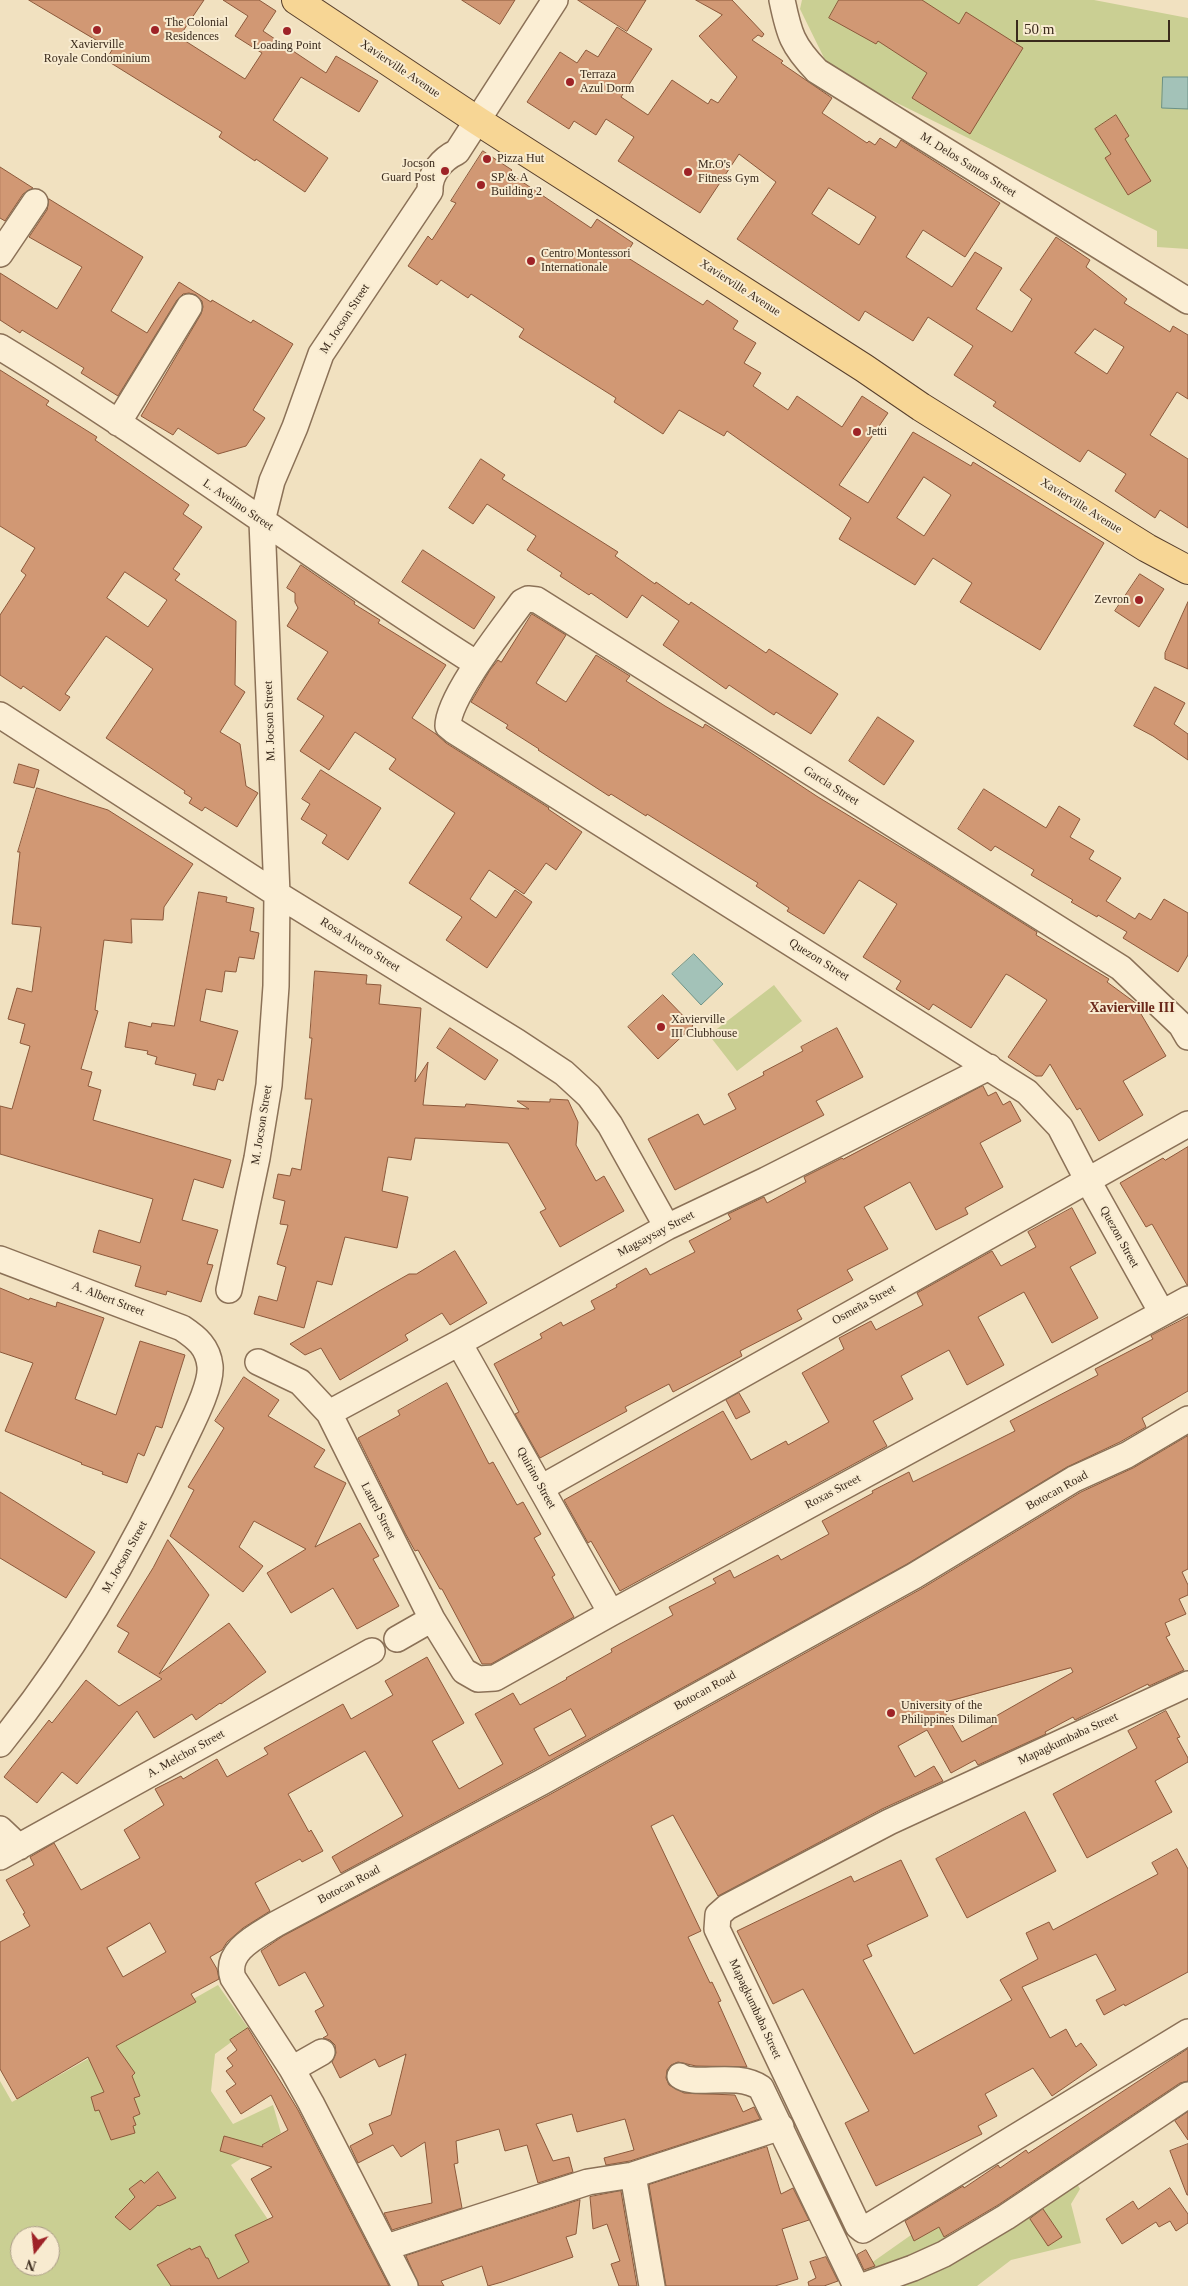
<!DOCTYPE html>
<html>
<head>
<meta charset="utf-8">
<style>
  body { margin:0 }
  #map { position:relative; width:1188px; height:2286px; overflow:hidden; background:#f1e1c0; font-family:"Times New Roman",serif }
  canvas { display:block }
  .north { position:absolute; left:10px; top:2226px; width:50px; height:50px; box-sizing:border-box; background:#f8ebd0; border:1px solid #ac9e88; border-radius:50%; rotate:196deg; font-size:14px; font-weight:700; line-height:20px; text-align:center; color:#3a2a1c }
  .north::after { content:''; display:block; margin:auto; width:18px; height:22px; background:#9e2327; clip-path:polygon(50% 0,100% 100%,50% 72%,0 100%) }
  .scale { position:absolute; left:1016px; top:20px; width:154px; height:22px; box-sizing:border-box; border:2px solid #3a2a1c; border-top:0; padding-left:6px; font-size:15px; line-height:18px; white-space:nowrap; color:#3a2a1c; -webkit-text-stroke:4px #f8ebd0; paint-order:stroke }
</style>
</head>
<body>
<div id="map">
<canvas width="1188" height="2286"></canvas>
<div class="north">N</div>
<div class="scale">50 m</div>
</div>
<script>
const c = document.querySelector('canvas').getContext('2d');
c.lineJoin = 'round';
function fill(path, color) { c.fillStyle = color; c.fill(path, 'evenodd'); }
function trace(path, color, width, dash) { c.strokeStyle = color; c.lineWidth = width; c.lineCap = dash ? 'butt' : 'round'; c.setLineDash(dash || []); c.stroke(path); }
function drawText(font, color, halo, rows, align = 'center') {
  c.font = font + ' "Times New Roman",serif'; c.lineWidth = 4; c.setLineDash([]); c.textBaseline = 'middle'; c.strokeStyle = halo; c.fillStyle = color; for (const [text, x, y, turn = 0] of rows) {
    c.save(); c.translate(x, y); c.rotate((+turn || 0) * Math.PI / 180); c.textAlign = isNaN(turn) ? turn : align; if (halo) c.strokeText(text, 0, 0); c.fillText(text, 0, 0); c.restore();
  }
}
fill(new Path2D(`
  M802,0H1094L1188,18V249L1157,247V231L830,70L800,9Z
  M774,985L802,1021L737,1071L709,1035Z
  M218,1985L249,2029L215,2054L211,2091L233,2124L273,2105L281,2133L231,2165L273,2227L278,2245L220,2286H0V2081L12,2102ZM20,2236H50V2266H20Z
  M1055,2144L1080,2189L1071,2204L1081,2243L1011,2260L977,2286H865L867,2266L938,2216L949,2236L1039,2182L1032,2155Z`), '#cacf93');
const water = new Path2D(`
  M1163,77H1188V109L1162,108Z
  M694,954L723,984L701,1005L672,974Z`);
fill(water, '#a3c2b8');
trace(water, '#6a9186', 1);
const building = new Path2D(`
  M29,0H204L179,37L245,79L262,53L235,36L248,16L223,0H259L276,11L263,31L326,73L336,56L378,81L359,112L301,77L273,120L328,158L305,192L256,159L255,161L219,137L222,132L106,60L112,50Z
  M462,0H515L500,24Z
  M578,0H646L627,31Z
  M696,0H732L764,34L762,37L758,35L752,40L783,61L781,63L832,98L822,113L867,143L869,141L875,145L880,138L896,148L901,140L1000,203L965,257L923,230L906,257L952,287L975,252L1002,268L976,309L1012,332L1032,299L1020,290L1056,237L1090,260L1086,267L1127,299L1124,303L1170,332L1173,326L1188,335V399L1177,392L1150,435L1188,459V528L1160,510L1155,518L1115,491L1126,474L1088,450L1080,462L993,406L996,402L954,375L973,346L928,317L913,341L865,311L859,321L737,239L776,182L739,154L700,213L618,161L634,137L606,119L596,135L574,121L569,129L527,102L560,52L577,63L586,50L598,57L617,27L652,49L621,97L648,115L672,80L708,104L711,99L718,103L737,77L699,36L722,15ZM829,188L876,217L859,245L812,214ZM1095,329L1124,347L1107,374L1075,353Z
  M839,0H922L959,24L966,12L1023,48L970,134L912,98L927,73L878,41L876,44L829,18Z
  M1116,115L1129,136L1125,139L1151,181L1128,195L1105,158L1111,154L1095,129Z
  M483,151L512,170L509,173L591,228L597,219L633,243L625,256L703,305L707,300L738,321L733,329L756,343L744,363L761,373L753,386L788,410L797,396L842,427L862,396L888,413L839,485L868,503L913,432L971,466L973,462L1104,543L1040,650L960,602L972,583L933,558L915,585L839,539L851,518L727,431L724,436L679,410L663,434L614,402L616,398L519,337L524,329L471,294L468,298L441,280L437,285L408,266L428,236L432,240L456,203L451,201ZM924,477L951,495L924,536L897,518Z
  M0,167L33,188L23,194L5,221L0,218Z
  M49,199L143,257L111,311L147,333L179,282L211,302L212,300L251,323L253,320L293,344L253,410L265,418L246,446L218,454L178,428L173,435L141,416L201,314L203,307L202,301L196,295L189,293L183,294L177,300L118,396L81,373L84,368L22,330L20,333L0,320V273L57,309L82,267L29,237L47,210Z
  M0,370L49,401L46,405L97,437L95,440L189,505L183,514L202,527L173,569L180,574L175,580L236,621L235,685L245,692L220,732L240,744L246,786L258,793L237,827L205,807L202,811L189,803L192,798L184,793L185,791L106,738L153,669L106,636L65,694L70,697L60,711L23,686L21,689L0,675V615L26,575L21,571L35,548L0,526ZM125,572L167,600L148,627L107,598Z
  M481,459L505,475L502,479L618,552L615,556L655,584L656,582L689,605L691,602L766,653L769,649L838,694L811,734L776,712L774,715L729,685L726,689L663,645L679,621L642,595L627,618L591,593L589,595L560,576L562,573L527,550L536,536L487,504L473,524L449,508Z
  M423,550L495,597L474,629L402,582Z
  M301,565L355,602L354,604L380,620L378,623L446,665L412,718L436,734L446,743L549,808L548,809L582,832L556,870L546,863L524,894L489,870L470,899L496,918L515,890L532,902L487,968L446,940L462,917L409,883L455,813L389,769L396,759L355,732L329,770L300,751L324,716L297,699L328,652L287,626L298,608L295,602V593L287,588Z
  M1140,574L1164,589L1139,627L1115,611Z
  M1188,602V669L1165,659V653Z
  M532,614L566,635L536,683L566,702L596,655L630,676L626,681L665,706L703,728L705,724L742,747L818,797L927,863L1037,932L1036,935L1109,979L1107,982L1141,1007L1138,1009L1166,1056L1123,1081L1143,1115L1099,1141L1080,1108L1077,1110L1050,1064L1042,1076H1036L1008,1057L1047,1000L1010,976L1006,974L971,1028L933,1004L929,1010L896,989L901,981L863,957L897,904L859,880L824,934L787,911L789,908L756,886L758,883L647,814L646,816L611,794L609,796L538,750L539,749L506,728L508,725L471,702L490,670L498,660L501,662Z
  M1155,687L1185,703L1174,724L1188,734V760L1153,736L1134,726Z
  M878,717L914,741L884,785L849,761Z
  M19,764L39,770L34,788L14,783Z
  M321,770L381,808L348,860L322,843L327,835L301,819L310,804L302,799Z
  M37,788L108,810L193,864L164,907L163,920L131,919L132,943L104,940L95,1010L98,1011L81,1069L92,1072L88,1086L101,1090L93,1120L231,1160L223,1188L194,1179L182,1220L218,1230L207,1264L213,1265L201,1302L167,1291L166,1295L135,1286L141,1266L93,1252L99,1230L140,1243L153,1199L0,1154V1106L12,1109L30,1046L20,1043L25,1024L8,1019L17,988L32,992L41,927L12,924L20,852H18Z
  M984,789L1046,828L1059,806L1080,819L1070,837L1094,851L1089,859L1121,878L1106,901L1135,919L1139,913L1151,920L1164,899L1188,913V955L1178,972L1123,938L1127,932L1098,915L1097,917L1071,902L1073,900L1031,875L1034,870L995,846L991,851L958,829Z
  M199,892L227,897L226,902L254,908L250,931L259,933L254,959L239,957L236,972L225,971L222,992L206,989L200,1021L238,1031L223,1081L218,1079L215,1090L193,1085L196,1074L155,1064L157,1057L147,1054L148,1051L125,1047L129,1022L151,1027L152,1023L174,1026Z
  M315,971L367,975L366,984L381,985L379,1004L421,1008L415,1082L428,1062L423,1105L465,1107L466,1104L529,1109L517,1101L550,1102V1099L568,1100L578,1122L576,1145L596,1181L604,1176L624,1211L560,1247L540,1212L546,1209L508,1143L415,1138L411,1160L388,1157L382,1191L408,1197L397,1248L345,1237L332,1285L317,1281L304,1328L254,1314L259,1296L277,1301L286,1267L277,1264L288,1225L280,1224L285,1201L273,1198L278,1174L290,1176L292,1168L301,1170L312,1099H305L312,1038H310Z
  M663,995L693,1026L658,1059L628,1027Z
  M450,1028L498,1060L485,1080L437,1048Z
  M837,1028L863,1077L816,1101L824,1115L675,1190L648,1139L698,1114L704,1125L736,1109L728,1094L764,1075L763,1072L803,1051L801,1047Z
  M983,1086L988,1096L996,1092L1003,1105L1010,1101L1021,1121L980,1143L1003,1187L965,1208L968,1214L936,1230L910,1182L864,1207L888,1249L847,1270L853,1280L797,1310L802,1319L740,1351L742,1356L673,1392L669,1384L625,1407L627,1411L540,1458L515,1414L519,1412L494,1364L542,1338L540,1334L561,1322L563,1326L595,1309L591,1301L617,1287L616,1285L646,1268L650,1275L695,1252L689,1241L731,1219L728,1214L764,1197L767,1203L806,1182L804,1177L842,1158L843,1159Z
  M1188,1147V1285H1187L1152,1224L1146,1227L1120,1183L1163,1158L1165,1160Z
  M1072,1208L1096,1253L1070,1267L1098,1318L1052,1343L1024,1292L978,1317L1004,1365L967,1385L949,1350L901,1376L913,1399L873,1421L887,1446L620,1591L591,1541L588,1543L564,1500L723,1411L751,1460L786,1441L788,1445L829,1422L802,1373L844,1349L839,1338L871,1321L876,1330L923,1305L917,1293L992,1251L1001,1266L1036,1247L1028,1232Z
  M455,1251L487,1303L450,1325L442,1313L405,1335L408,1340L340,1380L321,1348L305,1355L290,1344L379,1291L409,1274H416Z
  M0,1288L29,1300L30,1298L56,1307L57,1302L104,1318L75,1399L116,1415L140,1341L185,1355L162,1428L156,1426L144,1456L138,1453L127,1483L102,1474L103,1472L81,1464L82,1463L5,1431L33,1363L0,1352Z
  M1188,1317V1391L1142,1418L1146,1427L1120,1442L1067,1467L907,1564L535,1769L341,1873L332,1857L403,1816L365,1751L288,1794L309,1832L311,1830L323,1851L302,1862L300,1859L255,1883L270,1911L243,1928L227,1942L222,1950L210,1957L217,1969L219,1979L191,1994L196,2002L116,2046L135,2073L132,2076L140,2096L134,2098L140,2114L133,2117L136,2125L133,2126L135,2133L111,2140L99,2110L95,2111L91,2097L104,2092L88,2057L17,2099L0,2069V1942L30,1926L23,1914L25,1913L6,1880L34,1865L30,1857L54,1843L81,1890L140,1858L124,1830L164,1805L155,1789L181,1776L183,1779L217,1759L227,1777L268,1754L264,1748L343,1704L351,1719L393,1695L385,1681L427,1657L464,1723L432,1741L459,1789L503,1764L475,1714L513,1693L520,1705L567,1679L566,1678L612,1652L611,1649L673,1615L669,1607L716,1583L713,1579L730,1570L734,1578L778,1555L781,1560L829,1534L822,1521L873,1493L872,1491L909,1472L913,1482L1015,1431L1010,1421L1098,1375L1095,1369L1153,1339L1151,1336ZM571,1709L586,1736L549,1756L534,1729ZM150,1923L166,1952L123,1977L107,1948Z
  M244,1377L279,1400L268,1416L325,1450L314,1467L346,1483L315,1547L360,1523L379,1556L373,1559L399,1606L357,1629L333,1588L291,1613L267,1573L306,1549L254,1521L239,1547L263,1566L243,1592L170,1536L194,1490L188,1487L224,1428L215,1421Z
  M447,1383L489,1464L493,1462L517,1505L523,1502L541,1534L534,1538L555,1575L552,1577L574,1617L491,1664H482L442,1589H440L418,1550L415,1551L405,1533L358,1438L400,1415L398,1411Z
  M739,1393L750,1412L736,1419L726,1400Z
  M1188,1436V1569L1182,1572L1188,1585V1595L1179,1599L1186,1614L1165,1623L1170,1635L1166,1637L1184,1670L1149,1686L1148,1684L1075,1720L1073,1717L1045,1732L1046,1734L978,1765L975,1760L951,1773L927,1730L898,1746L915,1777L934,1766L943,1781L882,1809L718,1896L673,1815L651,1826L701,1931L688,1937L710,1983L712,1982L721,2001L718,2002L747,2067L696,2066L678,2062L671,2065L667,2070L666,2078L669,2085L684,2093L735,2095L743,2112L754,2107L760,2119L630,2161L606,2165L604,2158L634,2150L625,2119L577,2132L572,2114L536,2124L553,2161L569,2157L573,2172L538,2183L527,2145L505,2151L499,2129L456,2141L458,2163L454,2164L462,2208L392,2230L384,2213L432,2203L425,2142L401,2157L393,2145L358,2163L350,2146L373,2134L369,2124L391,2115L406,2054L379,2067L375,2059L340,2078L332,2062L336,2053L335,2045L330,2040L323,2038L328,2035L315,2011L324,2006L305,1972L279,1986L261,1951L283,1936L549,1795L921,1589L1081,1492L1133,1468ZM1071,1668L1073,1672L989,1720L992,1726L962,1742L940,1704Z
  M0,1492L95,1552L66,1598L0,1558Z
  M168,1540L209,1595L159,1674L229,1623L266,1672L221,1704L220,1703L196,1720L192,1714L154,1738L137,1711L77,1784L62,1772L37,1803L4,1777L49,1720L52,1723L86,1680L119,1706L162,1679L118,1652L129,1633L117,1626L153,1568Z
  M1166,1711L1180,1737L1177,1738L1188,1758V1762L1155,1781L1172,1812L1087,1858L1053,1794L1137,1748L1128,1731Z
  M1025,1812L1056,1871L967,1918L936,1859Z
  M1177,1849L1188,1869V1972L1125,2006L1124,2004L1104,2015L1096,2000L1116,1990L1096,1954L1022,1987L1050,2038L1066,2029L1076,2047L1081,2043L1097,2065L1052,2096L1033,2068L985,2094L997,2116L978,2126L982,2134L876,2186L845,2123L869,2111L803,1989L773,2004L737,1931L851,1876L854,1882L901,1860L928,1916L867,1945L872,1956L863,1960L914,2054L1012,2000L1000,1980L1038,1959L1026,1933L1049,1922L1053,1930L1158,1874L1152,1863Z
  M248,2028L298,2110L389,2286H171L157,2265L190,2248L191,2250L200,2246L206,2258H208L218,2279L249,2262L235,2235L273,2217L251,2179L272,2167L220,2151L224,2136L263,2147L262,2145L288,2130L271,2095L241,2114L226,2091L236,2084L226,2071L233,2066L227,2058L237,2050L230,2040Z
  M1188,2049V2081L1180,2083L998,2205L944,2237L939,2227L914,2241L905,2221L963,2186L964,2188L998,2165L1000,2168L1026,2150L1028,2153Z
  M1188,2112V2140L1175,2121Z
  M1188,2144V2195H1187L1170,2151Z
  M767,2147L781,2194L793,2188L809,2220L782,2229L798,2279L775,2286H666L649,2185Z
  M158,2172L176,2198L159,2206L158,2205L130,2230L115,2217L135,2197L129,2189L141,2180L144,2183Z
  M1170,2188L1188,2214V2223L1176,2231L1170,2221L1159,2227L1156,2222L1122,2244L1106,2219L1133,2201L1138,2209Z
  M621,2191L637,2286H619L611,2264L620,2261L607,2224L593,2229L590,2197Z
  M580,2200L576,2234L566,2237L573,2257L502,2282L488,2286L482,2266L441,2281L444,2286H419L406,2256Z
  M1043,2209L1062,2237L1048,2246L1030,2219Z
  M866,2250L875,2266L864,2270L857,2255Z
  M826,2257L838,2281L824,2286H809L808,2282L816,2278L810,2262Z`);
fill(building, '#d19874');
trace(building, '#8c593b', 1);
const minor = new Path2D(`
  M782,0C789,34 792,45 817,71L1188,301
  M0,254L35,202
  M0,347C163,446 315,562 477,664
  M118,423L189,307
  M0,715L277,894L517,1042L564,1073L589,1096L610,1125L667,1227
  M0,1259L182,1328C197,1338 208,1347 210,1366C212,1386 191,1425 182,1444C133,1550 74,1653 0,1744
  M229,1290L257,1158L269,1085L276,986L277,894L262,521L272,481L295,427L321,354L430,191C429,174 442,159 457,152L555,0
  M1162,1313L1087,1179L1060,1127L1027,1092L454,731L448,726C448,697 504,627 522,602L528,599L537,600L1121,968L1181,1025L1188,1037
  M459,1343L611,1613
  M258,1362L300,1382L329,1413L432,1619L464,1671L478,1679L495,1678L611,1613L1188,1299
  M329,1413L459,1343L667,1227L766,1180L989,1067
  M541,1488L1188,1124
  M397,1639L432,1619
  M1188,1684L889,1822L727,1907L718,1915L717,1929L858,2226L863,2230L1188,2032
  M0,1829L19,1847
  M0,1857L372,1651
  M292,2069L322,2052
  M680,2076C694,2087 737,2071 761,2088L856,2286
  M633,2175L652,2286
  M387,2247L588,2182L633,2175L781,2127
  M405,2286L311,2103L292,2069L233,1978C224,1951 257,1936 276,1924L542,1782L914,1576L1074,1479L1127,1455L1188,1419
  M863,2286L913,2268L944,2254L1006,2217L1188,2095`);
const major = new Path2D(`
  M296,0L478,121L864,368L921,407L1147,548L1188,570`);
trace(minor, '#8b7157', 28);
trace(major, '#583f2c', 30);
trace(minor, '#fbeed4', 25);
trace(major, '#f7d695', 28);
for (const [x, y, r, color] of [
  [97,30,5,"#9e2327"],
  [155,30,5,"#9e2327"],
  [287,31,5,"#9e2327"],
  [570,82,5,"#9e2327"],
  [487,159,5,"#9e2327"],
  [445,171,5,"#9e2327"],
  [688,172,5,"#9e2327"],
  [481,185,5,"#9e2327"],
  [531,261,5,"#9e2327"],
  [857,432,5,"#9e2327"],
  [1139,600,5,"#9e2327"],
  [661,1027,5,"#9e2327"],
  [891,1713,5,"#9e2327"]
]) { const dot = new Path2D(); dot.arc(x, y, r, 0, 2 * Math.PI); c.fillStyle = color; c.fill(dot); trace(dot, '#f8ebd0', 2); }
drawText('12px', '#3a2a1c', '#f8ebd0', [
  ["The Colonial",165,23],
  ["Residences",165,37],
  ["Xavierville",97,45,"center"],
  ["Royale Condominium",97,59,"center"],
  ["Loading Point",287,46,"center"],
  ["Terraza",580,75],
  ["Azul Dorm",580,89],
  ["Pizza Hut",497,159],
  ["Jocson",435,164,"right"],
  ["Guard Post",435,178,"right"],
  ["Mr.O's",698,165],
  ["Fitness Gym",698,179],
  ["SP & A",491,178],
  ["Building 2",491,192],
  ["Centro Montessori",541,254],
  ["Internationale",541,268],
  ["Jetti",867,432],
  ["Zevron",1129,600,"right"],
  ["Xavierville",671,1020],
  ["III Clubhouse",671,1034],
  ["University of the",901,1706],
  ["Philippines Diliman",901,1720]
], 'left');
drawText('12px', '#3a2a1c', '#f8ebd0', [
  ["Xavierville Avenue",400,69,34],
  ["M. Delos Santos Street",968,165,32],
  ["Xavierville Avenue",740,288,33],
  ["M. Jocson Street",345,319,-57],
  ["L. Avelino Street",238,505,34],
  ["Xavierville Avenue",1081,506,32],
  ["M. Jocson Street",270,721,-92],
  ["Garcia Street",831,786,32],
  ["Rosa Alvero Street",360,945,32],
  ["Quezon Street",819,960,32],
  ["M. Jocson Street",262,1125,-81],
  ["Magsaysay Street",656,1234,-28],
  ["Quezon Street",1119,1237,61],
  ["A. Albert Street",108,1299,21],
  ["Osmeña Street",864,1305,-29],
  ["Quirino Street",536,1478,61],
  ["Botocan Road",1057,1491,-29],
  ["Roxas Street",833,1492,-28],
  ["Laurel Street",378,1511,63],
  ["M. Jocson Street",125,1557,-61],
  ["Botocan Road",705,1691,-29],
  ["Mapagkumbaba Street",1068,1739,-25],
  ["A. Melchor Street",186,1754,-29],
  ["Botocan Road",349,1885,-28],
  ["Mapagkumbaba Street",755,2009,65]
]);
drawText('bold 14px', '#692719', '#f8ebd0', [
  ["Xavierville III",1132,1008]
]);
</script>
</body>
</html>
